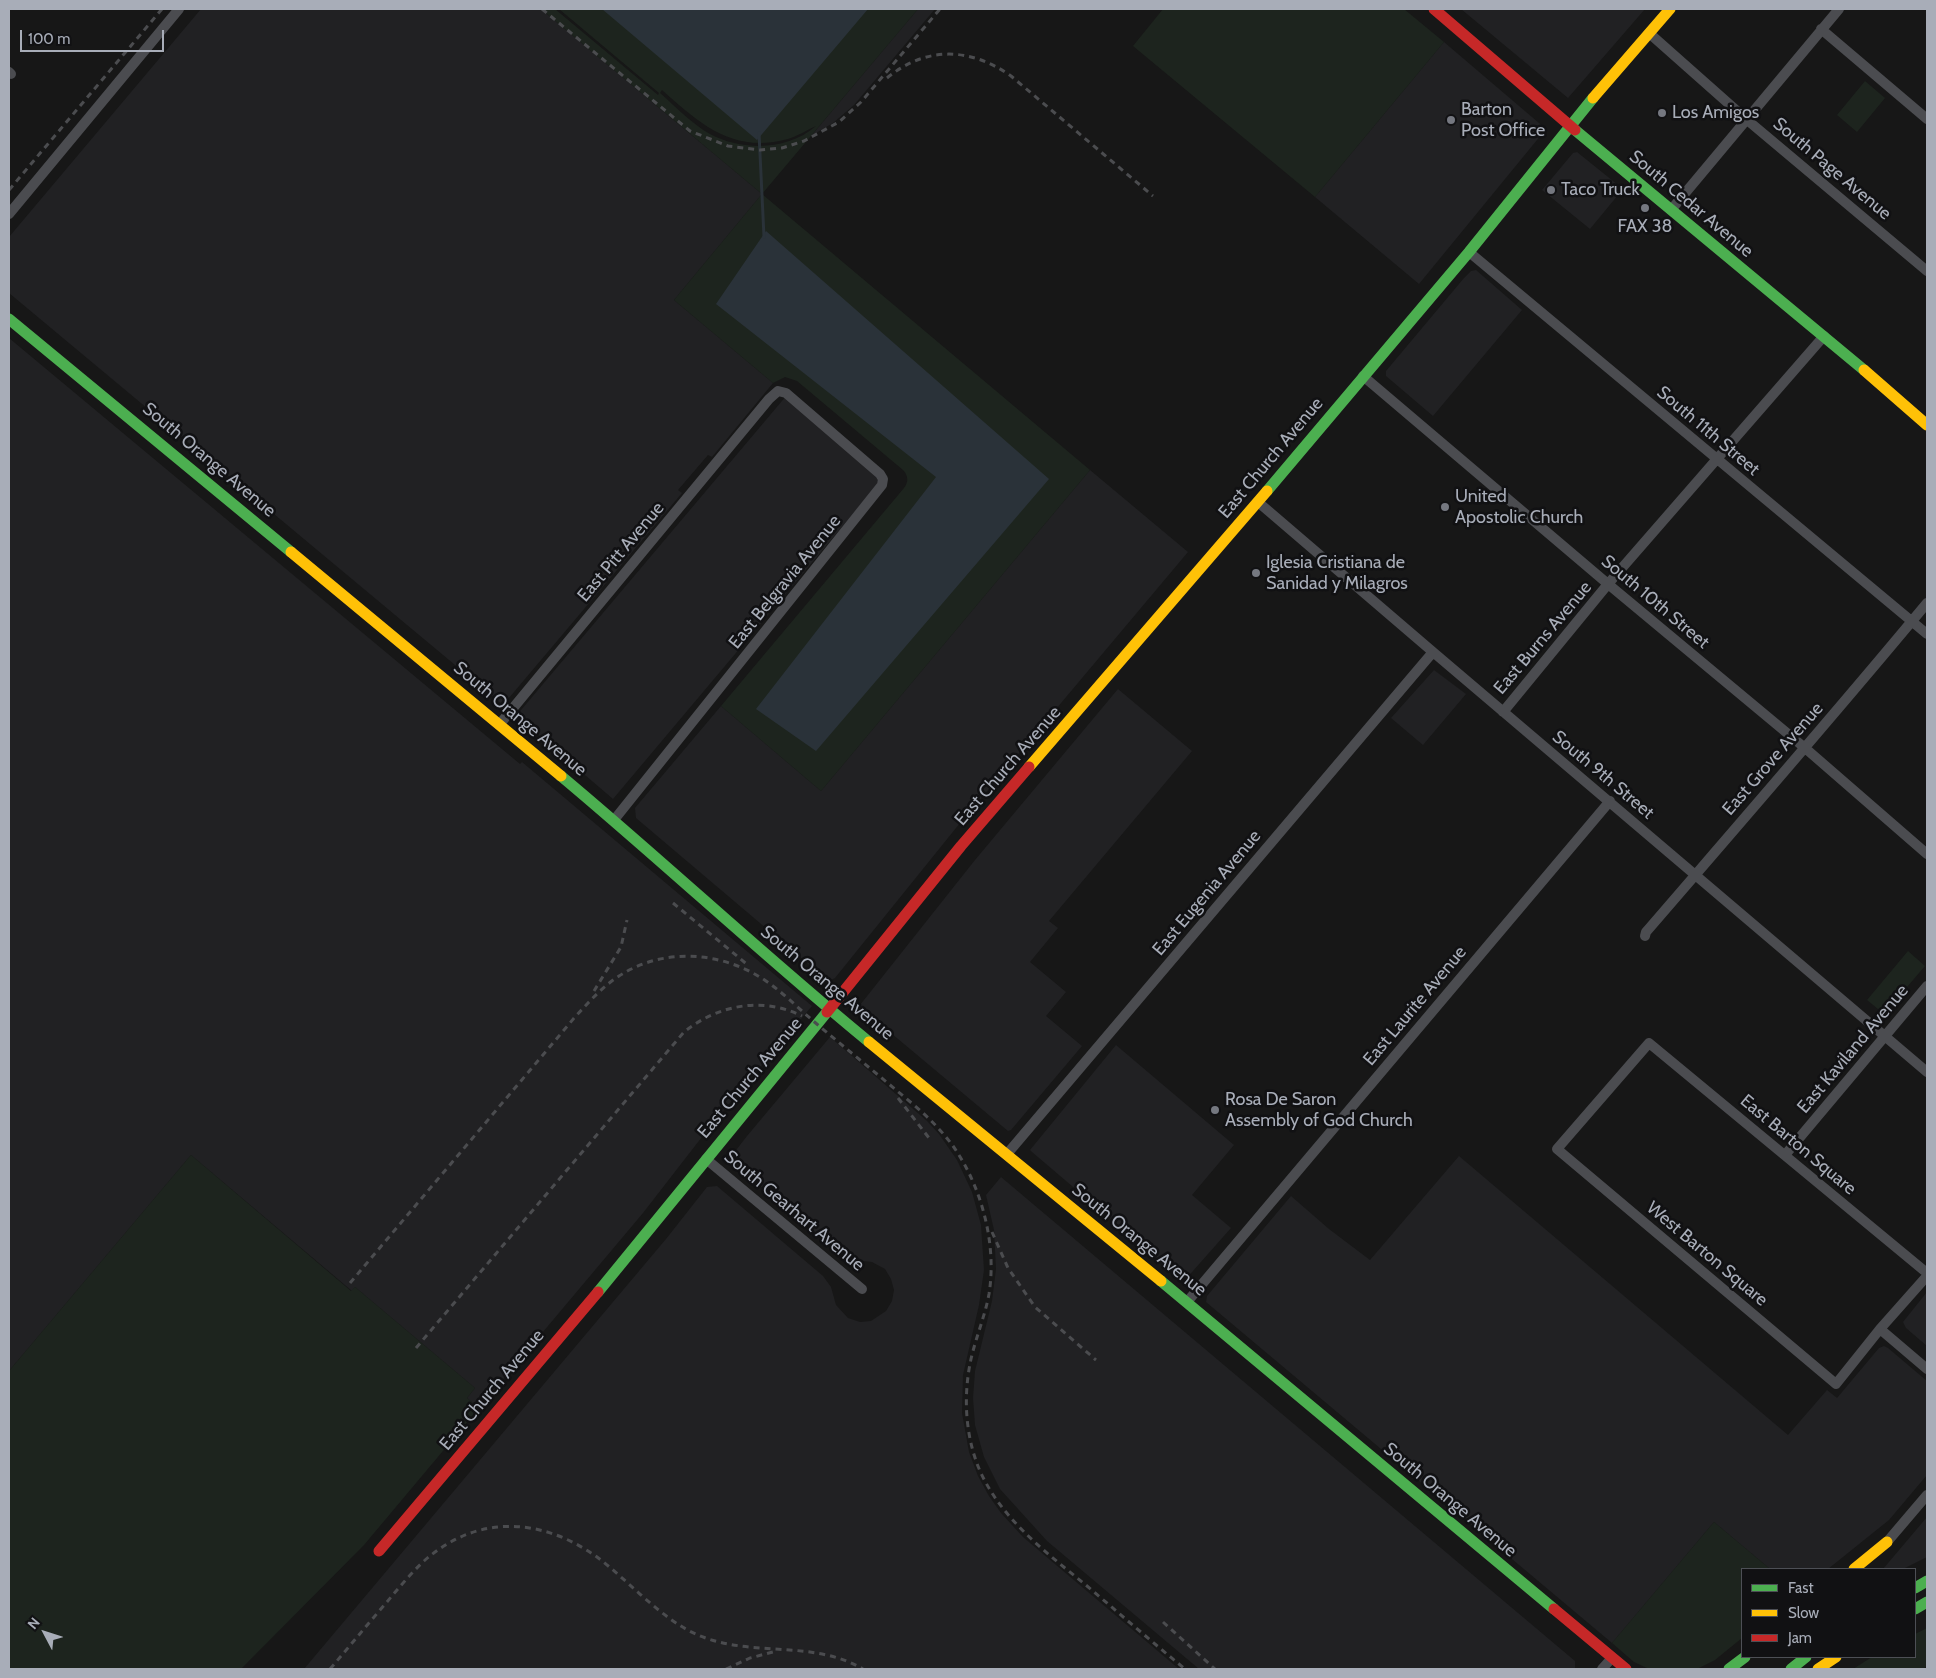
<!DOCTYPE html>
<html>
<head>
<meta charset="utf-8">
<style>
  body { margin:0 }
  #map { position:relative; width:1936px; height:1678px; overflow:hidden; background:#171717; font-family:Cabin,sans-serif }
  canvas { display:block }
  .frame { position:absolute; inset:0; border:10px solid #a8adb8; pointer-events:none }
  .legend { position:absolute; left:1741px; top:1568px; width:175px; height:90px; box-sizing:border-box; background:#111113; border:1px solid #4d4f55; margin:0; padding:6px 9px; list-style:none; font-size:15px; color:#a8adb8 }
  .legend li { display:flex; align-items:center; gap:10px; height:25px }
  .legend b { width:25px; border:1px solid #4d4f55 }
  .north { position:absolute; left:20px; top:1608px; width:50px; height:50px; -webkit-text-stroke:4px #111113; paint-order:stroke; rotate:310deg; font-size:14px; font-weight:700; line-height:20px; text-align:center; color:#a8adb8 }
  .north::after { content:''; display:block; margin:auto; width:18px; height:22px; background:#a8adb8; clip-path:polygon(50% 0,100% 100%,50% 72%,0 100%) }
  .scale { position:absolute; left:20px; top:30px; width:144px; height:22px; box-sizing:border-box; border:2px solid #a8adb8; border-top:0; padding-left:6px; font-size:15px; line-height:18px; white-space:nowrap; color:#a8adb8; -webkit-text-stroke:4px #111113; paint-order:stroke }
</style>
</head>
<body>
<div id="map">
<canvas width="1936" height="1678"></canvas>
<div class="frame"></div>
<ul class="legend">
<li><b style="height:6px;background:#4caf50"></b>Fast</li>
<li><b style="height:6px;background:#ffc107"></b>Slow</li>
<li><b style="height:6px;background:#c62828"></b>Jam</li>
</ul>
<div class="north">N</div>
<div class="scale">100 m</div>
</div>
<script>
const c = document.querySelector('canvas').getContext('2d');
c.lineJoin = 'round';
function fill(path, color) { c.fillStyle = color; c.fill(path, 'evenodd'); }
function trace(path, color, width, dash) { c.strokeStyle = color; c.lineWidth = width; c.lineCap = dash ? 'butt' : 'round'; c.setLineDash(dash || []); c.stroke(path); }
function drawText(font, color, halo, rows, align = 'center') {
  c.font = font + ' Cabin,sans-serif'; c.lineWidth = 5; c.setLineDash([]); c.textBaseline = 'middle'; c.strokeStyle = halo; c.fillStyle = color; for (const [text, x, y, turn = 0] of rows) {
    c.save(); c.translate(x, y); c.rotate((+turn || 0) * Math.PI / 180); c.textAlign = isNaN(turn) ? turn : align; if (halo) c.strokeText(text, 0, 0); c.fillText(text, 0, 0); c.restore();
  }
}
fill(new Path2D(`
  M201,9H541L762,194L674,300L773,383L712,457L708,455L678,490L682,493L503,705L9,293V237Z
  M918,9H935L854,105L833,123L811,136Z
  M1461,9H1645L1568,98Z
  M1444,42L1546,129L1419,284L1315,197Z
  M1577,152L1623,189L1590,229L1542,190L1573,153Z
  M1476,270L1522,310L1433,416L1386,376V371L1464,278L1471,271Z
  M9,338L520,764L522,762L812,1006L712,1124L643,1213L479,1408L467,1398L475,1388L355,1287L352,1291L191,1155L9,1371Z
  M787,395L884,477L613,799L516,716Z
  M1090,470L1188,552L956,828L835,978L831,980L826,979L636,818L635,808L721,706L821,791Z
  M1434,670L1466,694L1423,745L1391,718Z
  M1118,689L1192,751L1049,921L1058,928L1030,962L1066,992L1046,1016L1082,1046L1011,1130L1008,1131L861,1008L860,1005L975,860Z
  M830,1037L927,1121L939,1134L957,1160L972,1192L981,1225L984,1270L979,1305L963,1375L962,1413L969,1452L978,1476L989,1496L1001,1513L1023,1537L1179,1669H304L666,1239L707,1187L717,1186L823,1276L831,1287L836,1305L848,1318L860,1322L871,1321L886,1311L892,1301L894,1290L891,1279L885,1269L872,1262L854,1260L841,1254L733,1163L732,1159L733,1154L747,1136Z
  M1116,1045L1234,1145L1192,1195L1231,1228L1185,1280L1146,1249L1032,1152L1030,1150Z
  M1459,1156L1788,1435L1827,1390L1837,1398L1879,1348L1884,1346L1888,1348L1927,1381V1475L1889,1520L1828,1569H1770L1714,1522L1612,1643L1206,1302L1207,1296L1291,1196L1329,1229L1370,1260Z
  M1001,1177L1575,1661V1669H1199L1047,1541L1000,1489L984,1457L975,1425L973,1398L975,1371L992,1301L996,1269L994,1230L986,1195Z
  M1927,1292V1346L1906,1328L1903,1322Z
  M1927,1517V1557L1903,1569H1883Z`), '#212123');
fill(new Path2D(`
  M541,9H555L658,95L659,93L559,9H918L762,194L1090,470L821,791L721,706L904,488C909,482 908,475 903,470L797,381L785,377L773,383L674,300L762,194ZM662,90C700,124 733,154 788,139C798,136 807,130 816,126C787,151 742,151 710,134C692,124 676,107 660,93Z
  M1163,9H1404L1444,42L1315,197L1133,46Z
  M1865,81L1885,98L1857,132L1837,115Z
  M1908,951L1925,966L1884,1014L1867,1000Z
  M191,1155L351,1291L355,1287L475,1388L467,1398L479,1408L364,1545L241,1669H9V1371Z
  M1714,1522L1770,1569H1742V1638L1715,1660L1697,1669H1649L1634,1662L1612,1643Z
  M1927,1628V1665L1924,1669H1853L1872,1657H1915V1634Z`), '#1d241e');
fill(new Path2D(`
  M602,9H868L757,140Z
  M766,231L1049,479L816,751L756,709L936,477L716,304Z`), '#2a3239');
trace(new Path2D(`
  M759,133L764,237`), '#2a3239', 3);
trace(new Path2D(`
  M1821,29L1927,119
  M1649,33L1746,119L1927,271
  M9,72L11,74
  M1671,210L1839,9
  M9,214L179,9
  M1469,252L1927,634
  M1363,376L1608,584L1805,748L1927,854
  M1258,502L1433,652L1927,1072
  M1503,712L1608,584L1824,336
  M499,725L769,399L778,391L786,393L880,474L883,479L882,485L614,820
  M1645,936L1646,932C1740,823 1835,714 1927,603
  M1007,1154L1433,652
  M1785,1155L1927,986
  M706,1159L862,1289
  M1927,1273L1649,1043L1557,1149L1836,1384L1880,1329L1927,1276
  M1187,1302L1610,801
  M1880,1329L1927,1369
  M1887,1542L1927,1495
  M1602,1669L1611,1659`), '#4b4c50', 10);
trace(new Path2D(`
  M1575,130L1864,370
  M9,319L291,552
  M1267,491L1469,252L1593,98
  M561,776C665,863 764,956 869,1042
  M1161,1281L1554,1609
  M598,1292L827,1012
  M1915,1588L1927,1581
  M1915,1609L1927,1602
  M1729,1669L1745,1657
  M1791,1669L1806,1657`), '#4caf50', 11);
trace(new Path2D(`
  M1593,98L1670,9
  M1864,370L1927,425
  M291,552L561,776
  M1029,767L1267,491
  M869,1042L1161,1281
  M1854,1569L1887,1542
  M1818,1669L1836,1657`), '#ffc107', 11);
trace(new Path2D(`
  M1434,9L1575,130
  M827,1012L961,846L1029,767
  M379,1551L598,1292
  M1554,1609L1626,1669`), '#c62828', 11);
trace(new Path2D(`
  M542,9L690,131L728,146L760,150L782,148L804,141L839,122L861,102L940,9
  M887,78C926,46 970,47 1011,76L1153,196
  M9,190L162,9
  M673,903L749,966
  M594,991L621,947L627,920
  M898,1098L929,1138
  M992,1232L1008,1268L1035,1307L1096,1360
  M350,1283L575,1017C589,1002 602,987 619,976C664,947 722,951 766,981C785,994 801,1011 818,1025C850,1052 882,1078 914,1105C929,1118 942,1131 953,1146C982,1187 997,1245 989,1294C985,1316 976,1337 971,1359C963,1396 965,1436 980,1471C1002,1520 1047,1553 1087,1586C1120,1614 1152,1642 1185,1669
  M416,1348L684,1032C718,1005 762,996 802,1016
  M1163,1622L1215,1669
  M330,1669C349,1647 367,1625 386,1603C398,1589 410,1574 424,1561C477,1514 541,1517 597,1557C629,1581 662,1620 698,1635C751,1658 812,1639 863,1669
  M726,1669L750,1658L773,1652`), '#4b4c4f', 3, [6, 5]);
for (const [x, y, r, color] of [
  [1662,113,5,"#757880"],
  [1451,120,5,"#757880"],
  [1551,190,5,"#757880"],
  [1645,208,5,"#757880"],
  [1445,507,5,"#757880"],
  [1256,573,5,"#757880"],
  [1215,1110,5,"#757880"]
]) { const dot = new Path2D(); dot.arc(x, y, r, 0, 2 * Math.PI); c.fillStyle = color; c.fill(dot); trace(dot, '#111113', 2); }
drawText('18px', '#a8adb8', '#111113', [
  ["Barton",1461,110],
  ["Post Office",1461,131],
  ["Los Amigos",1672,113],
  ["Taco Truck",1561,190],
  ["FAX 38",1645,227,"center"],
  ["United",1455,497],
  ["Apostolic Church",1455,518],
  ["Iglesia Cristiana de",1266,563],
  ["Sanidad y Milagros",1266,584],
  ["Rosa De Saron",1225,1100],
  ["Assembly of God Church",1225,1121]
], 'left');
drawText('18px', '#a8adb8', '#111113', [
  ["South Page Avenue",1832,169,40],
  ["South Cedar Avenue",1691,204,40],
  ["South 11th Street",1708,431,40],
  ["East Church Avenue",1271,458,-50],
  ["South Orange Avenue",209,460,40],
  ["East Pitt Avenue",621,552,-50],
  ["East Belgravia Avenue",785,582,-51],
  ["South 10th Street",1655,602,40],
  ["East Burns Avenue",1543,638,-50],
  ["South Orange Avenue",520,719,40],
  ["East Grove Avenue",1773,759,-49],
  ["East Church Avenue",1008,766,-49],
  ["South 9th Street",1603,775,40],
  ["East Eugenia Avenue",1207,893,-50],
  ["South Orange Avenue",827,983,40],
  ["East Laurite Avenue",1415,1006,-50],
  ["East Kaviland Avenue",1853,1049,-50],
  ["East Church Avenue",750,1078,-50],
  ["East Barton Square",1798,1145,40],
  ["South Gearhart Avenue",794,1211,40],
  ["South Orange Avenue",1139,1240,39],
  ["West Barton Square",1707,1254,40],
  ["East Church Avenue",492,1390,-50],
  ["South Orange Avenue",1450,1500,40]
]);
</script>
</body>
</html>
